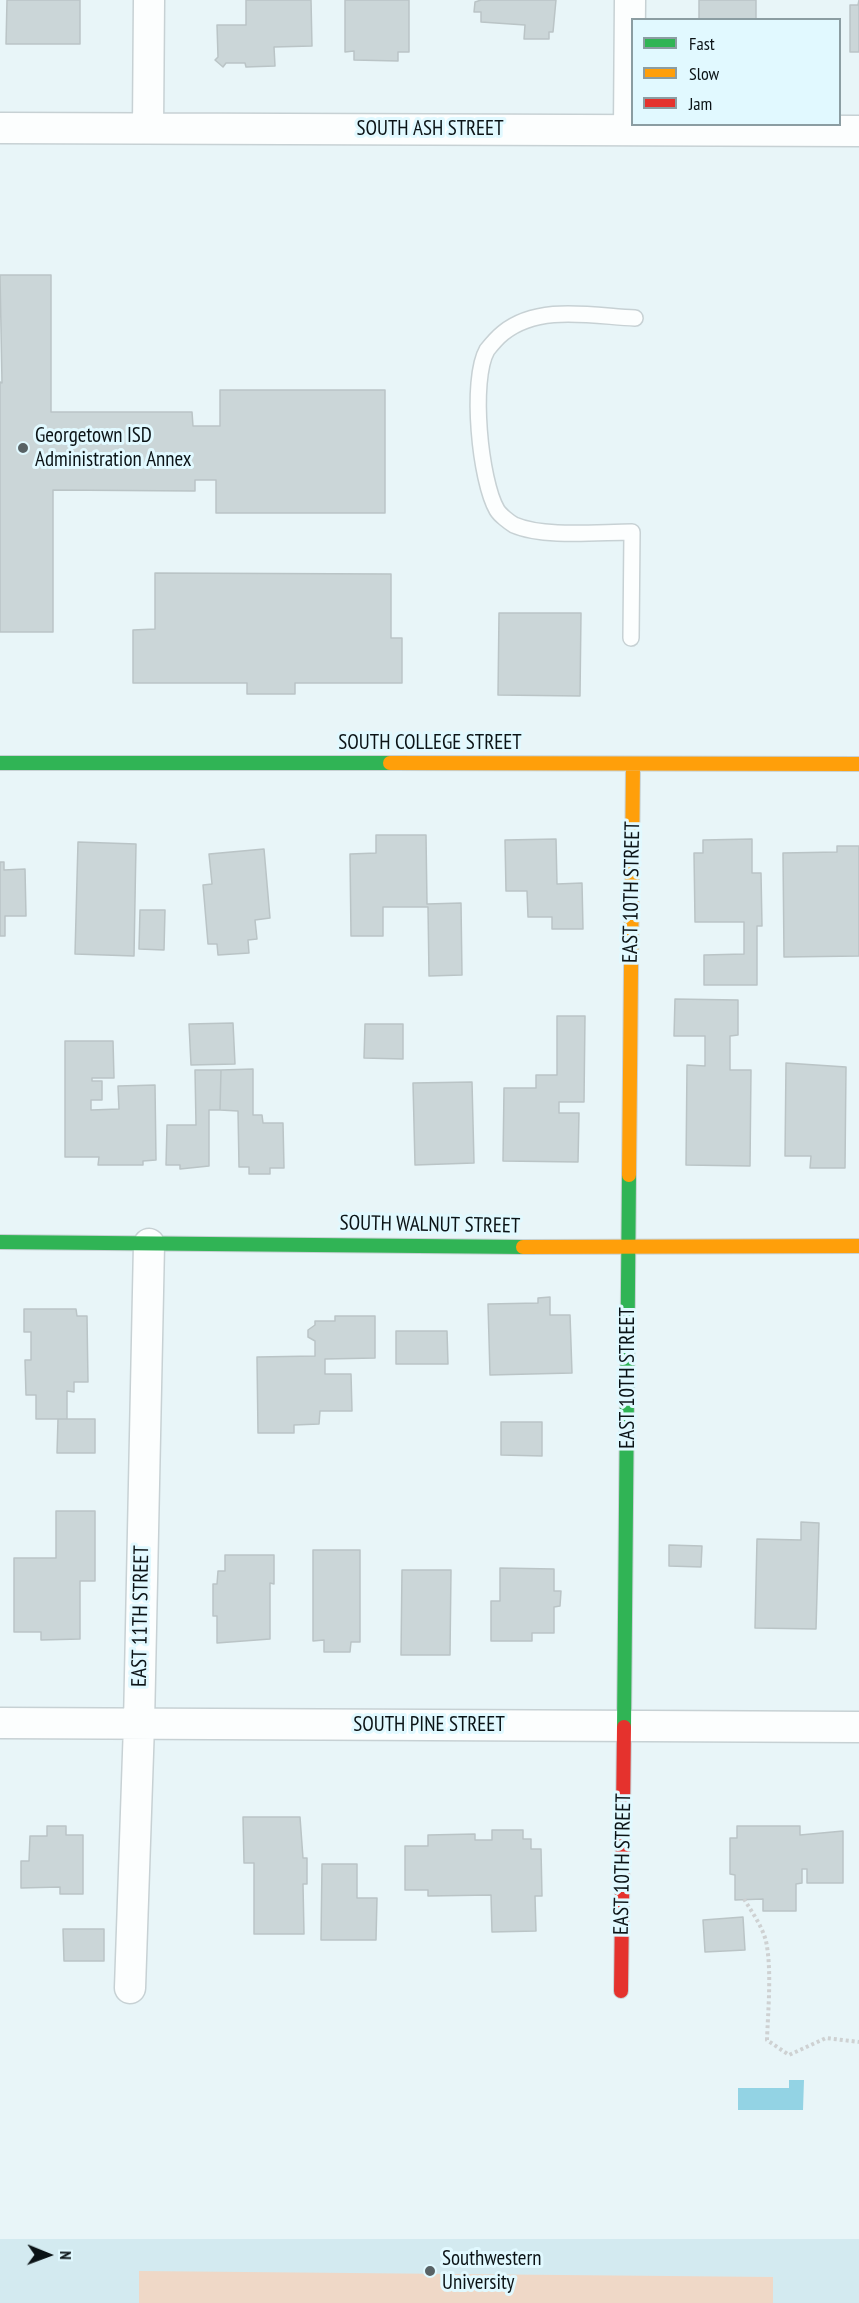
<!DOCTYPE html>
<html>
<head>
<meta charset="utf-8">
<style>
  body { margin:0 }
  #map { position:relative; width:859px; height:2303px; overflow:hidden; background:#e8f5f8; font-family:"PT Sans Narrow",sans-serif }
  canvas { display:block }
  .legend { position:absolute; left:631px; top:18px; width:210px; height:108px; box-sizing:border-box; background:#e1f9ff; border:2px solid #8b9da2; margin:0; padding:8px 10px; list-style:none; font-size:18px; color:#0b1316 }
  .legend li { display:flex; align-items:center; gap:12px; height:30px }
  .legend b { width:30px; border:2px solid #8b9da2 }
  .north { position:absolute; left:18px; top:2225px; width:60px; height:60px; -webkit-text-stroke:4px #e1f9ff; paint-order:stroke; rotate:91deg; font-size:16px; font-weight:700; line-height:24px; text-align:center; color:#0b1316 }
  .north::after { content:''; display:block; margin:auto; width:21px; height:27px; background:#0b1316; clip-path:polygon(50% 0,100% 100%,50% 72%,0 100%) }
</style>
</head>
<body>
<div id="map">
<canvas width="859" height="2303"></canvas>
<ul class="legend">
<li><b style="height:8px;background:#30b455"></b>Fast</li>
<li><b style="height:8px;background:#ff9f0a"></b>Slow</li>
<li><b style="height:8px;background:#e5322d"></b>Jam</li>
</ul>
<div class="north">N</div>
</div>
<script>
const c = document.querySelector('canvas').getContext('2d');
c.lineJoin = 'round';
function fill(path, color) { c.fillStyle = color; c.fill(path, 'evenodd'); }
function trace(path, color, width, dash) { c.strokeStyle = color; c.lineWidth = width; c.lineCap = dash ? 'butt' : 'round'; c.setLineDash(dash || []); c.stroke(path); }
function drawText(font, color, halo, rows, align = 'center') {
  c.font = font + ' "PT Sans Narrow",sans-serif'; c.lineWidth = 6; c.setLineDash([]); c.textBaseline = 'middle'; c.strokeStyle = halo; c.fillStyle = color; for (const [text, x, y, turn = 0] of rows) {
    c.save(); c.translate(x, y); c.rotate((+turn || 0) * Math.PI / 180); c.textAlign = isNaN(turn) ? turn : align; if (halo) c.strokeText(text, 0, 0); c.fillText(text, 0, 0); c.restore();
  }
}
fill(new Path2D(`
  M0,2239H859V2303H0Z`), '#d3eaf0');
fill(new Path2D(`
  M139,2271L773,2277V2303H139Z`), '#efd8c7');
fill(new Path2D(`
  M789,2080H804L803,2110H738V2088H789Z`), '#93d3e4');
const building = new Path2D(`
  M7,0H80V44H6Z
  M246,0H311L312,46L274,47L275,66L246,67L245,63H226L223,67L215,60L218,57L217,25H246Z
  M345,0H409V52H398V61L354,60V51L345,52Z
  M481,0H556L553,32H549V39H524L525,25L481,22V12H474L475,2Z
  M699,0H756V19L767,20H699Z
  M859,0V52H850V5H858Z
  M0,275H51V412H192L193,426H220V390H385V513H216V480H195V491L53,490V632H0V382L2,383Z
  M155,573L391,574V638H402V683H295V694H247V683H133V630L155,629Z
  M499,613H581L580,696L498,695Z
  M376,835H426L427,904L461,903L462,975L429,976L428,907H383V936H351L350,854L376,853Z
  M556,839L557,884L582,883L583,929H552V917H528L527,891H506L505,840Z
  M752,839V873H761L762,926H757V985H704V955L744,954V922H695L694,853H703V840Z
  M78,842L136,844L134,956L75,954Z
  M837,846H859V956L784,957L783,853L837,852Z
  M264,849L270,918L255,920L257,939L248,940L249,953L218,955L217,944H208L203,885L212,884L209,854Z
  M0,862H4V870L25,869L26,916H5V936H0Z
  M140,910H165L164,950L139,949Z
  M675,999L738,1000V1035L730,1036V1070H751L750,1166L686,1165L687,1065L705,1066V1036H674Z
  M557,1016H585L584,1102H559V1113H579L578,1162L503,1161L504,1088H536V1075H557Z
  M233,1023L235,1064L191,1065L189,1024Z
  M365,1024H403V1059L364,1058Z
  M65,1041H113L114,1078H92V1081H102V1100H91V1110L119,1109L118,1086L155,1085L156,1160L143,1161V1165H98L99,1157H65Z
  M786,1063L846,1067L845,1168H810L811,1156H785Z
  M253,1069V1115H262L263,1123H283L284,1168H270V1174H249V1167H239L238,1111L220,1110L221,1070Z
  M195,1070H221L220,1110H209V1166L180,1169V1165H166L167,1125H196Z
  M472,1082L474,1163L415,1165L413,1083Z
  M550,1297V1315H570L572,1373L490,1375L488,1304L538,1303V1298Z
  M24,1309H76L77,1316H87L88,1382H74V1392L67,1391V1419H36V1395H26L25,1360H31V1332H24Z
  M335,1316H375V1358L325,1359V1374H351L352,1411H320L319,1424L294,1425V1433H258L257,1357L315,1356V1341L308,1337V1330L315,1325V1321H335Z
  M396,1331H447L448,1364H396Z
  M58,1419H95V1453H57Z
  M501,1422H542V1456L501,1455Z
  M56,1511H95V1581H80V1639L41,1640V1632H14V1558H56Z
  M801,1522L819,1523L816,1629L755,1628L757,1539L801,1540Z
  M669,1545L702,1546L701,1567L669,1566Z
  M313,1550H360V1642H351L350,1652H324V1640L313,1641Z
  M225,1555H274V1584L270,1583V1639L217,1643V1616H213V1584H217L218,1571H225Z
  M500,1568L554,1569V1591H561L560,1606L554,1607V1633H532V1641H491V1601H500Z
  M402,1570H451L450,1655H401Z
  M243,1817H300L303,1858H307V1884H303L304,1934H254V1863H244Z
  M47,1826H66V1835H83V1894H60V1887L21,1888V1861H29L30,1836H47Z
  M737,1826H800V1835L843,1831V1883H807V1869H802V1883L796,1884V1911H763V1899L735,1900V1875L730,1874V1838H737Z
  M492,1830H523V1839H531V1849H541L542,1896H535L536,1931L492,1932L491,1895L428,1896V1890H405V1846H428V1835L475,1834V1840H492Z
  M322,1864H357V1898H377L376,1940H321Z
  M743,1917L745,1950L705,1952L703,1920Z
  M63,1929H104V1961H64Z`);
fill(building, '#cbd6d8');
trace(building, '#bac4c6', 1.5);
const lane = new Path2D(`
  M631,638L632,532C599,532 544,538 514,525C509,522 500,515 497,510C480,481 470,380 487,350C491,345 498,337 503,333C539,304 592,316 635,318`);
const street = new Path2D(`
  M0,128L859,131
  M148,128L149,0
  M629,129L630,0
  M0,1723L859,1727
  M130,1988L139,1724L149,1244`);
const fast = new Path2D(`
  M0,763H390
  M0,1242L523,1247
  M624,1727L629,1175`);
const slow = new Path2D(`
  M390,763L859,764
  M629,1175L633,765
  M523,1247L859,1246`);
const jam = new Path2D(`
  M621,1991L624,1727`);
trace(lane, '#c7d1d4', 18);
trace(street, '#c7d1d4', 33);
trace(fast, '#c7d1d4', 16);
trace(slow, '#c7d1d4', 16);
trace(jam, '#c7d1d4', 16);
trace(new Path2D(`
  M744,1899C752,1912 762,1926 766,1941C772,1970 768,2010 767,2040L789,2055L826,2038L859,2042`), '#ced1d2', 4, [3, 3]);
trace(lane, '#fcfefe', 15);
trace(street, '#fcfefe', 30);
trace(fast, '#30b455', 14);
trace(slow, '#ff9f0a', 14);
trace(jam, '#e5322d', 14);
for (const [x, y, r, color] of [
  [23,448,6,"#586265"],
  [430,2271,6,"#586265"]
]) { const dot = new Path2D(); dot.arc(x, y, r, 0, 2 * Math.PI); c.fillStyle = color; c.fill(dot); trace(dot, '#e1f9ff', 2); }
drawText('21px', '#0b1316', '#e1f9ff', [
  ["SOUTH ASH STREET",430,129],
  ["SOUTH COLLEGE STREET",430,743],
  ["EAST 10TH STREET",632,892,-89],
  ["SOUTH WALNUT STREET",430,1225,1],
  ["EAST 10TH STREET",628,1378,-90],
  ["EAST 11TH STREET",141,1616,-89],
  ["SOUTH PINE STREET",429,1725],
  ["EAST 10TH STREET",623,1864,-89]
]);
drawText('21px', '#0b1316', '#e1f9ff', [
  ["Georgetown ISD",35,436],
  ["Administration Annex",35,460],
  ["Southwestern",442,2259],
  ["University",442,2283]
], 'left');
</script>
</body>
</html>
